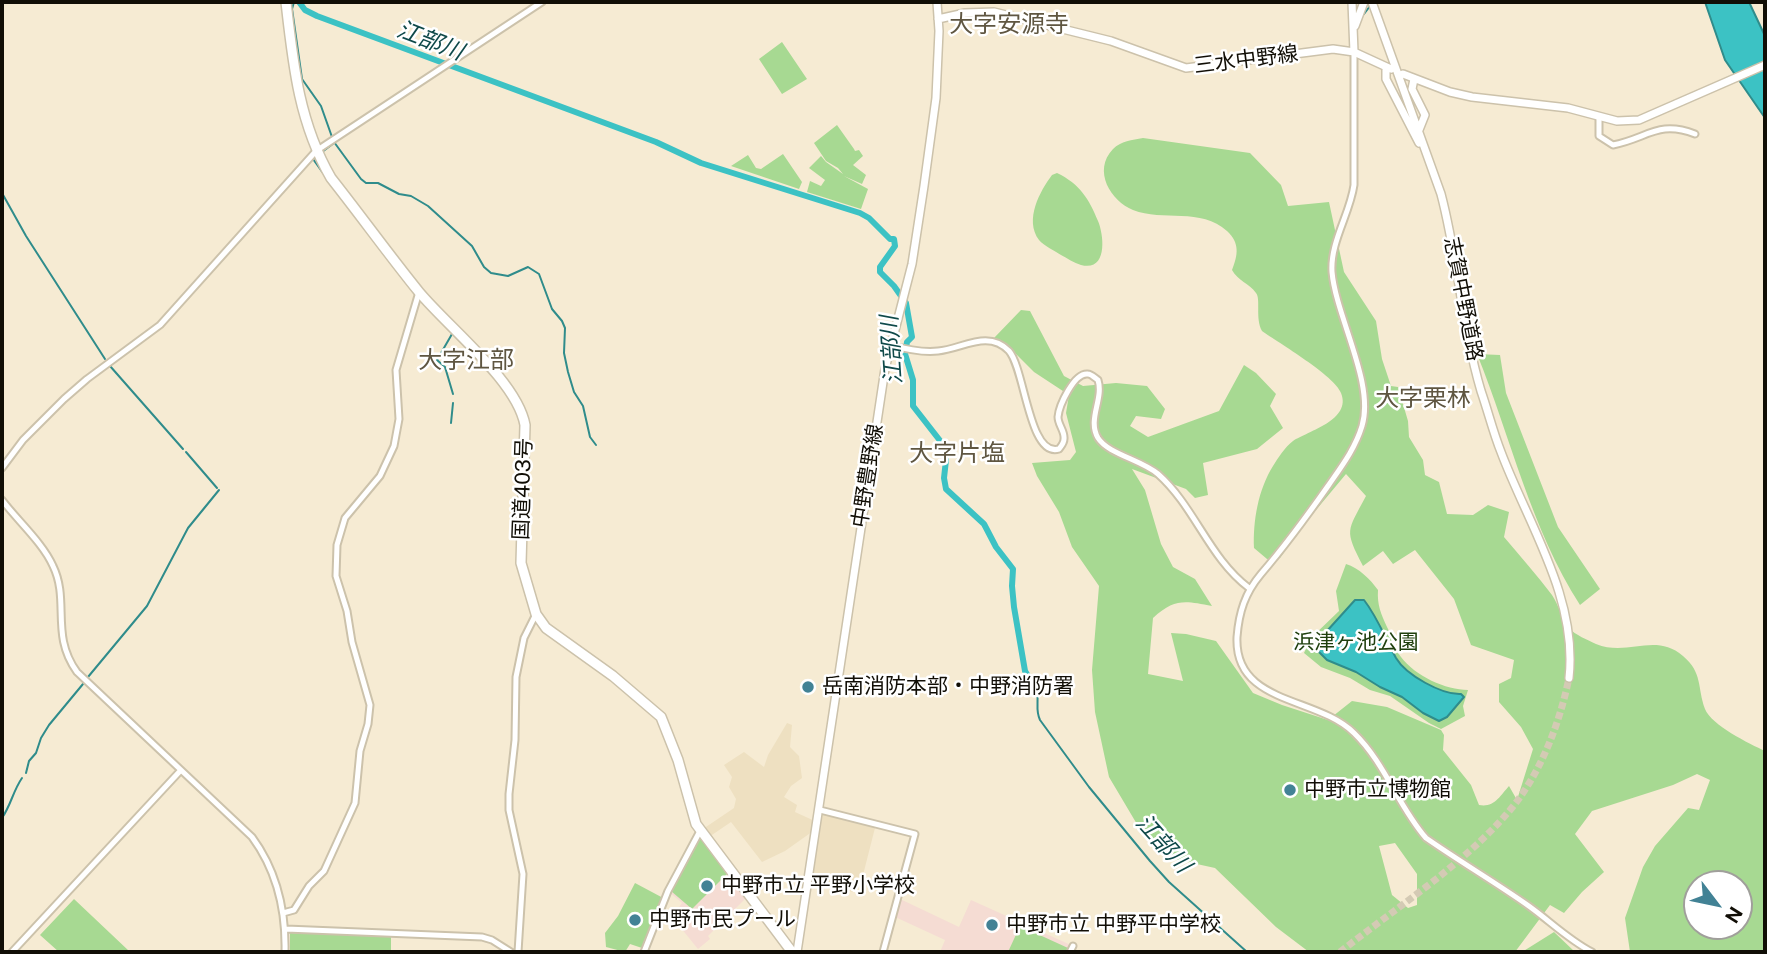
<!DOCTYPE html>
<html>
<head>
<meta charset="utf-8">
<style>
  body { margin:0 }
  #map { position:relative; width:1767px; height:954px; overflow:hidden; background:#f6ebd3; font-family:"Public Sans",sans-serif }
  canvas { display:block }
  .frame { position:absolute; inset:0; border:4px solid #110e06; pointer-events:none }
  .north { position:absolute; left:1683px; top:870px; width:70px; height:70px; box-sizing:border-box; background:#fff; border:2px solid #a09f9b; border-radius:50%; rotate:122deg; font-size:19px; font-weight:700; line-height:28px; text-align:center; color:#110e06 }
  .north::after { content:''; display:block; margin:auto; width:24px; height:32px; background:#428295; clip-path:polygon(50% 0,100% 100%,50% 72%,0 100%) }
</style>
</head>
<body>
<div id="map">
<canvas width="1767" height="954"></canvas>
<div class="frame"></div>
<div class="north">N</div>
</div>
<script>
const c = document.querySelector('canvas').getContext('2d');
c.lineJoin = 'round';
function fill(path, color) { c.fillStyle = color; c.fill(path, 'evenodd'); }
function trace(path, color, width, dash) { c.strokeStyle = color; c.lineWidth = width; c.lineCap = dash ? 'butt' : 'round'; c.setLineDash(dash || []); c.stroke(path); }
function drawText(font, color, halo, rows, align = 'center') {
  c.font = font + ' "Public Sans","Noto Sans JP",sans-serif'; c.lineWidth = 5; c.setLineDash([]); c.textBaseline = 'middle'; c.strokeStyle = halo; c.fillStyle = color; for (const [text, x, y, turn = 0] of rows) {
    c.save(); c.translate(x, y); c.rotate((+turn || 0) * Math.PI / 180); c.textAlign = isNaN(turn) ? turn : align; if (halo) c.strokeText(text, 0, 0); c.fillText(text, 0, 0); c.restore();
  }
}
fill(new Path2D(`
  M787,723L792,725L790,747L799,756L802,778L791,786L784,797L797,805L795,812L817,822L820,810L876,824L863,875L853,892L809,880L816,829L785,851L762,862L731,822L706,839L700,831L734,808L736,799L729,787L732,777L724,765L744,752L764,767L768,755Z`), '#eee0c1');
fill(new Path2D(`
  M700,831L749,895L708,936L710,939L698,949L672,917L682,903L668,891Z
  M898,898L959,927L971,900L1073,946L1070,952H940L945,940L893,916Z`), '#f5dcd3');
fill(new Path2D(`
  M782,42L807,79L782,94L759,59Z
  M837,125L854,149L855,151L859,150L863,156L853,165L866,175L862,184L844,176L868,189L861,209L807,192L810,181L821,186L825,180L809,168L821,156L826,162L843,174L838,168L826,161L814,143Z
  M1143,138L1250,153L1281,185L1288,206L1329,202L1344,272L1376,321L1382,359L1391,386L1398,387L1408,421L1409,437L1423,460L1425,475L1439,482L1447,514L1473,515L1488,505L1509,512L1504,537C1520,556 1537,575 1552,595C1559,605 1561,618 1569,628C1575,635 1588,640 1596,644C1628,657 1655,632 1683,656C1703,673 1697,687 1705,709C1711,725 1750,744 1765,751V952H1630L1625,918L1643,867L1655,846L1688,808L1699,810L1710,780L1697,774L1673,785L1592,811L1575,834L1604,872L1582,892L1564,913L1550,905L1515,952H1309L1276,927L1215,868L1174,859L1144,836L1109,777L1095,712L1092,670L1099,586L1072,547L1059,512L1037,476L1032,463L1070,460L1076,452L1066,413L1069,395L1034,372L1006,344L994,338L1021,310L1030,311L1064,376L1083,386L1116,383L1147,386L1165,409L1161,419L1136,416L1130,426L1148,437L1219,411L1244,365L1256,373L1276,394L1270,406L1283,428L1257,449L1203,463L1208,495L1195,498L1186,489L1132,469L1145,490L1161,544L1173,567L1195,579L1212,606C1185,601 1175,598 1153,618L1148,674L1183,681L1171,633L1186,634L1216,641L1253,693L1282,705L1328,720L1352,701L1387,707L1441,730L1444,735L1443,750L1471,785L1479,805C1494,808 1500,796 1509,786L1517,800L1533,749L1521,727L1499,702V684L1511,678L1514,660L1471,645L1454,599L1415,550L1393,564L1383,551L1363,566C1344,529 1347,532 1366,496L1346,474L1301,528L1280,558L1267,559L1254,548C1253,521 1258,490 1273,466C1278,458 1285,447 1293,441C1308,431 1352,420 1341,393C1335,376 1279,343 1262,331C1255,318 1261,299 1256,293C1249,283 1238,281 1232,270C1238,255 1240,243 1227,231C1201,207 1163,222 1133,210C1111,201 1092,171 1113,149C1121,141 1132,140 1143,138ZM1395,843L1417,874V905L1408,908L1392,895L1379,846ZM1697,884H1739V926H1697Z
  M783,154L802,182L799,189L731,166L748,155L756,168L761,169Z
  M1057,173C1080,184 1089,199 1098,221C1104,235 1108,272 1081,265C1074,263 1067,258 1061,255C1055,251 1044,246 1039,240C1024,220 1040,191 1052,175Z
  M1477,354L1500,355L1506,393L1558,527L1600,589L1580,605C1531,529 1511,438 1477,354Z
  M1346,564C1359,568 1370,579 1378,590C1377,605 1381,614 1387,627C1392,636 1394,649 1401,657C1415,676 1446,690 1468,690L1463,706L1465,716L1441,729L1429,723L1390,696L1370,690L1350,678L1321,667L1304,653L1311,638L1339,611L1336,591Z
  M700,835L729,872L692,909L671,891Z
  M635,883L665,899L645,949L630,944L625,952L606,947L605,933L618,916Z
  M74,899L129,951L128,952H59L40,935Z
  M1020,926L1068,948L1066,952H1008Z
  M1554,932L1575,952H1522Z
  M290,933L391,936V952H290Z`), '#a7d992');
const water = new Path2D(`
  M1705,2H1749L1765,36V118L1725,60Z
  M1355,600H1364C1378,618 1385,638 1396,658C1406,675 1442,695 1461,694L1464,697L1447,717L1439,721L1423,713L1402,697L1380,687L1356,672L1327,660L1319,652L1317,642Z`);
fill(water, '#3cc2c4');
trace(water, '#2f8c8b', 2);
trace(new Path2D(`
  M294,2L292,9L302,79L321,106L332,137
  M1364,14L1370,6
  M334,142L361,179L366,183H378L399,194L411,196L428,206L472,246L484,267L491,273L508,276L528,267L539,274L552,309L562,321L565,328L564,353L568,372L574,392L583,406L590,437L596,445
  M322,152L334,143
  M315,157L313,159L323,173
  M2,193L26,236L105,359
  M452,334L437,360L445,367L453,394
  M110,366L183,449
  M451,423L453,403
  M186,452L217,488
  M88,677L147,606L188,528L219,490
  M1030,679C1044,698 1033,705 1040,720L1089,787L1150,861L1169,882L1247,952
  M26,773L29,761L36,753L41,738L49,725L83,684
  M2,818C11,805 13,791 22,778`), '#2f8c8b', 2);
trace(new Path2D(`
  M299,2L305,10L317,16L656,142L701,163L860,213L869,218L890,239H894L895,246L880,267V272L894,286L906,303L912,337L907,342L905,354L913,380V406L945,447L946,460L944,478L946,489L984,524L996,547L1013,569L1012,586L1014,607L1025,671L1030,679`), '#3cc2c4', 6);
trace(new Path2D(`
  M1340,952C1397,907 1475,857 1518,800C1544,764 1560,721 1569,678`), '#d4cab4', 7, [7, 3.5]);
const minor = new Path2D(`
  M1354,52V185C1350,214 1330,242 1332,272C1336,317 1375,383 1362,426C1355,449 1341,467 1328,486C1307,516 1285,546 1261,574C1245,593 1239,612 1237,637C1234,705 1317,696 1354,733C1385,763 1398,806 1426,838C1459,861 1493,881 1526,904C1549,920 1567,939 1592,952
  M1599,117V136L1613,145C1648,138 1658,120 1695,134
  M890,345C905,349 922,353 938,351C962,349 988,329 1009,351C1025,369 1029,458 1059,449C1062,445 1064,443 1064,439C1065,431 1058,425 1058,417C1059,406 1074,372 1088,374C1091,374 1095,378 1098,380C1104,399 1087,419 1098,438C1108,454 1142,460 1158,474C1195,507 1209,558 1249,588
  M2,468L23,440L64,399L87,379L160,325L316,151L542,2
  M2,500C17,520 43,543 53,566C70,601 50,635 77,672L252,837C277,871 286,910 285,952
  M820,810L915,834L883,952
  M283,913L294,910L309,886L324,871L355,803L360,751L368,724L370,705L352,642L347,611L336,576L337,545L345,518L380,476L394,446L399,419L396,370L419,292
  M286,929L482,937L492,940L511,952
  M12,952L181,770
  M518,952L523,874L509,810V794L515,740L516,677L524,638L536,614
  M644,952L668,891L700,831
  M1070,952L1073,946`);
const major = new Path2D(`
  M1352,2L1354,52
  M1372,2L1441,194C1458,258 1462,327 1481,391C1488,411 1493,432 1501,452C1528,524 1578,598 1569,678
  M938,19L965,13L994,12L1111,41L1186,68L1333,49L1354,52L1391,69
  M1355,26L1364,2
  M1386,67V79L1419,143
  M1403,74L1450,92L1472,97L1568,108L1617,121L1639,120L1765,65
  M1414,79L1412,89L1425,115L1419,130
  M797,952L885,369L912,264L924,186L936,98L939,31L937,2`);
const highway = new Path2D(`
  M286,2C293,64 299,123 331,178C361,216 389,255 419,292C449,328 517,381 525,425L521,563L536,614L546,628L613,676L661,717L678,760L696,824L792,952`);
trace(minor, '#ccc2ab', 9);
trace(major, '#ccc2ab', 10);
trace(highway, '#ccc2ab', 12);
trace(minor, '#fff', 5);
trace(major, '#fff', 7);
trace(highway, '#fff', 9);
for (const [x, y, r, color] of [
  [808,687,7,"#428295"],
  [1290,790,7,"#428295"],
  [707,886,7,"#428295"],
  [635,920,7,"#428295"],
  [992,925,7,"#428295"]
]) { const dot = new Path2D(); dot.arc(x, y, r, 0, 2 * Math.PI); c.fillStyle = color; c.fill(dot); trace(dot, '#fff', 2.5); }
drawText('21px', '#110e06', '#fff', [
  ["三水中野線",1246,60,-7],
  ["志賀中野道路",1463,299,79],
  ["中野豊野線",868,476,-81],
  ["国道403号",523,489,-88]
]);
drawText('21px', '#1f400e', '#fff', [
  ["浜津ヶ池公園",1356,643]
]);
drawText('21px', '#110e06', '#fff', [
  ["岳南消防本部・中野消防署",822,687],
  ["中野市立博物館",1304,790],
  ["中野市立 平野小学校",721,886],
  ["中野市民プール",649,920],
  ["中野市立 中野平中学校",1006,925]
], 'left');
drawText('italic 23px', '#0f4949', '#fff', [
  ["江部川",430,41,21],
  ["江部川",892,350,-94],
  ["江部川",1163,844,48]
]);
drawText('24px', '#5f5641', '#fff', [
  ["大字安源寺",1009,25],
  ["大字江部",466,361],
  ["大字栗林",1423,399],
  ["大字片塩",957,454]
]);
</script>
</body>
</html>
